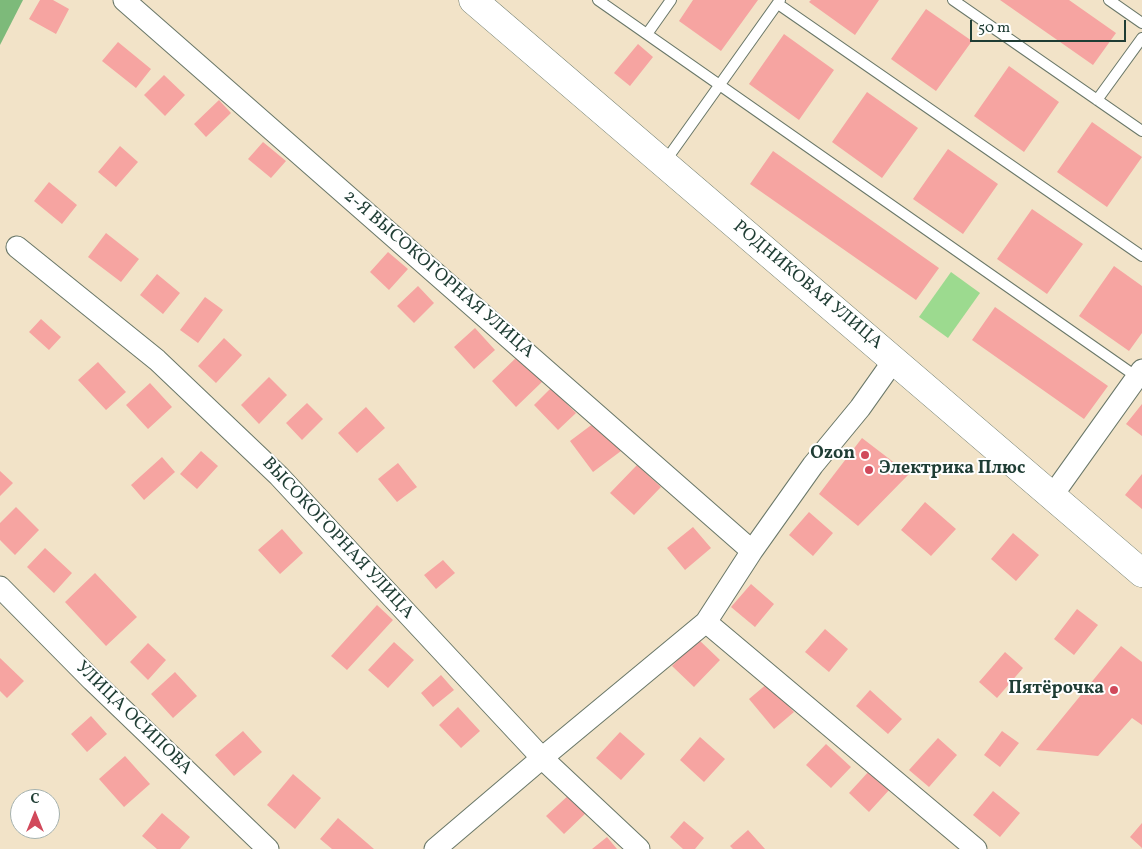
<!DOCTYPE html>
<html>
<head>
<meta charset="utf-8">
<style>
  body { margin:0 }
  #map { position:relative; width:1142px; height:849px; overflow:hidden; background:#f2e3c8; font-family:Vollkorn,serif }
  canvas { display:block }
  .north { position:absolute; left:10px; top:789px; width:50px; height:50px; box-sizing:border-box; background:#fff; border:1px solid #a5b1ae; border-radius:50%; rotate:0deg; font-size:14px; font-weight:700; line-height:20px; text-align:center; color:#1f3d34 }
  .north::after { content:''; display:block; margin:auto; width:18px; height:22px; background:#d1495b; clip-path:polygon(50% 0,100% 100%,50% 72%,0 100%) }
  .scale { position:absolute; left:970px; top:20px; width:156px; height:22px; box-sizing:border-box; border:2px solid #1f3d34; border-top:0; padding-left:6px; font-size:15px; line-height:18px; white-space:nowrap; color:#1f3d34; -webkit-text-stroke:4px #fff; paint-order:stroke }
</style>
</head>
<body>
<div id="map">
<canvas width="1142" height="849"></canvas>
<div class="north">С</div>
<div class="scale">50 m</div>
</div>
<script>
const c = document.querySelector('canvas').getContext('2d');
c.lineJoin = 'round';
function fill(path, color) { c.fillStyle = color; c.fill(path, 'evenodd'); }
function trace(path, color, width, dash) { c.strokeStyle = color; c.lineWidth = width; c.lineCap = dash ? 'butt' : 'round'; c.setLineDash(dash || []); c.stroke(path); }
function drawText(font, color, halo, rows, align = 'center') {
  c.font = font + ' Vollkorn,serif'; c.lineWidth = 4; c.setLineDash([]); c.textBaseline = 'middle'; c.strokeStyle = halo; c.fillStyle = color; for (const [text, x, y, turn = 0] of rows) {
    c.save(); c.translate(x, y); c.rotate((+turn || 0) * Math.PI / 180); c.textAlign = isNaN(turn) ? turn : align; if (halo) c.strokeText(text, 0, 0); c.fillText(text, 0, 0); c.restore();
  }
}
fill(new Path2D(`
  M951,272L980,293L948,338L919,317Z`), '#9cda8f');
fill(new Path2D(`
  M0,0H23L0,45Z`), '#7dba7a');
fill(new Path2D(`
  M40,0H53L69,9L56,34L29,19Z
  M693,0H758L721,51L679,21Z
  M811,0H879L855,35L809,2Z
  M1000,0H1069L1116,33L1093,65Z
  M926,9L972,41L936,91L891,59Z
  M784,34L834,70L799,120L749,84Z
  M118,42L151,69L136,88L102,61Z
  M638,44L653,57L630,86L614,73Z
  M1009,66L1059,102L1024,152L974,116Z
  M164,75L185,95L165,116L144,95Z
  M867,92L918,128L882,178L832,142Z
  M219,100L231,113L206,137L194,124Z
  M1092,122L1142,157L1107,207L1057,172Z
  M263,142L286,161L271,178L248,159Z
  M120,146L138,162L116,187L98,172Z
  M948,149L998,184L963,234L913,199Z
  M773,151L939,268L916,300L750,184Z
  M49,182L77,205L62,224L34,201Z
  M1032,209L1083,244L1047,294L997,259Z
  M106,233L139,259L121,282L88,257Z
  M388,252L408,269L389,290L370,272Z
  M1114,266L1142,286V333L1129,351L1079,316Z
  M157,274L180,293L163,314L140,295Z
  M418,286L434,303L414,323L397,306Z
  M205,297L223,310L198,343L180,330Z
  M995,307L1108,386L1084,419L972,340Z
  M41,319L61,337L49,350L29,332Z
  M475,328L495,350L474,369L454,347Z
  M224,338L242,355L216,383L198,366Z
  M519,355L543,381L516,407L492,381Z
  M98,362L126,392L106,410L78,380Z
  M269,377L287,395L259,424L241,405Z
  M150,383L172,407L148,429L126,405Z
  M551,388L576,413L558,430L534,405Z
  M307,403L323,419L302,440L286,423Z
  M1142,404V436L1126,424Z
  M366,407L385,428L357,453L338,433Z
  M598,420L621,451L593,472L570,441Z
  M862,438L909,474L858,526L819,494Z
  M201,451L218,466L197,489L180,474Z
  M162,457L175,472L144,500L131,485Z
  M398,463L417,487L397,502L378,479Z
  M637,465L661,487L634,515L610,493Z
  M0,471L13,483L0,496Z
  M1142,474V509L1125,495Z
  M925,502L956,529L931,556L901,530Z
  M16,507L39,530L15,555L0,540V523Z
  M809,512L833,533L813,556L789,535Z
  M693,527L711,548L685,570L667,548Z
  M282,529L303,553L280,574L258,550Z
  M1013,533L1039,555L1016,581L991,559Z
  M45,548L72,573L54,593L27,567Z
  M443,560L455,573L436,589L424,575Z
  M95,573L137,617L106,646L65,602Z
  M751,584L774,604L755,627L731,607Z
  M377,605L393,620L347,670L331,656Z
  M1077,609L1098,625L1074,655L1054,639Z
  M825,629L848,649L829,672L805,652Z
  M698,639L720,660L694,687L672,666Z
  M394,642L414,660L388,688L368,670Z
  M148,643L166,660L148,680L130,662Z
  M1121,646L1142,662V725L1132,718L1098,756L1036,750Z
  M1005,652L1023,668L997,698L979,682Z
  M0,658L24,681L7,698L0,691Z
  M175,672L197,696L173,718L151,694Z
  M441,675L454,690L433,707L421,693Z
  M768,683L794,712L774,729L749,699Z
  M870,690L902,719L888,734L856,706Z
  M458,707L480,731L461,748L439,725Z
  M91,716L107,734L87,752L71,734Z
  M243,731L262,752L234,776L215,755Z
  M1002,731L1019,743L1000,767L984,755Z
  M620,732L645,754L621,780L596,758Z
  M700,737L725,759L704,782L680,760Z
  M938,738L957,755L929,787L909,770Z
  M826,744L851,767L831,788L806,765Z
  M125,756L150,784L124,807L99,779Z
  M870,770L890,789L869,812L849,793Z
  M293,774L321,798L295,829L267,805Z
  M993,791L1020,813L1000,837L973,815Z
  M571,793L588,811L564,834L546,816Z
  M162,813L190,837L180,849H157L142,836Z
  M338,818L374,849H332L320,839Z
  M684,821L704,838L695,849H683L670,837Z
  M1142,823V848L1130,837Z
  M748,830L765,849H733L730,846Z
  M607,837L617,849H592Z`), '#f6a4a1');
const lane = new Path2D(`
  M598,0L1137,377
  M953,0L1142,131
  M1109,0L1142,23
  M778,4L1142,256
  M647,34L671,0
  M1097,100L1142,38
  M664,163L780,0`);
const street = new Path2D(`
  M124,0L752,551
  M17,247L157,360L279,476L542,758L639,849
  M1052,496L1142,370
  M0,587L92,680L268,849
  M706,622L976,849
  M435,849L542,758L706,622L752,551L813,465L860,408L894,360`);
const secondary = new Path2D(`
  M473,0L1142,573`);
trace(lane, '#697768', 12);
trace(street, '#697768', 23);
trace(secondary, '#697768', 29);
trace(lane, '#fff', 10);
trace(street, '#fff', 21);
trace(secondary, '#fff', 28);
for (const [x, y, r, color] of [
  [865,455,5,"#d1495b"],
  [869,470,5,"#d1495b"],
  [1114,690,5,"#d1495b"]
]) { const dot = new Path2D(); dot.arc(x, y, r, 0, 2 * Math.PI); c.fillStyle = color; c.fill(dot); trace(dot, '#fff', 2); }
drawText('18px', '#1f3d34', '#fff', [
  ["2-Я ВЫСОКОГОРНАЯ УЛИЦА",438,275,41],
  ["РОДНИКОВАЯ УЛИЦА",807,286,40],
  ["ВЫСОКОГОРНАЯ УЛИЦА",337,539,47],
  ["УЛИЦА ОСИПОВА",133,719,44]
]);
drawText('bold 18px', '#1f3d34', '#fff', [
  ["Ozon",855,455],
  ["Электрика Плюс",879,470,"left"],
  ["Пятёрочка",1104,690]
], 'right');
</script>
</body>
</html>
